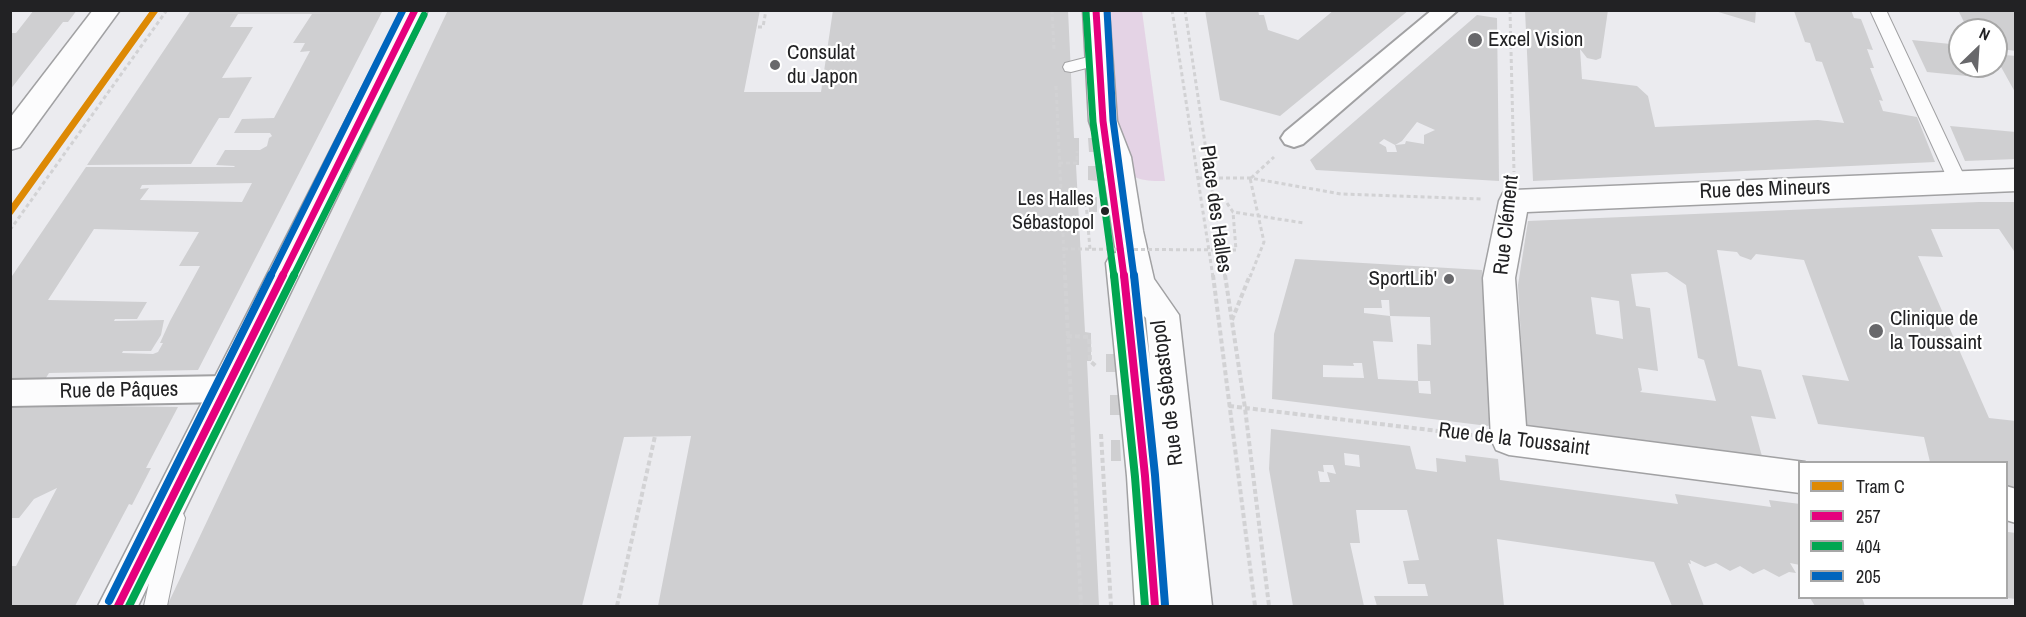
<!DOCTYPE html>
<html>
<head>
<meta charset="utf-8">
<style>
  body { margin:0 }
  #map { position:relative; width:2026px; height:617px; overflow:hidden; background:#ebebef; font-family:"Archivo Narrow",sans-serif }
  canvas { display:block }
  .frame { position:absolute; inset:0; border:12px solid #222224; pointer-events:none }
  .legend { position:absolute; left:1798px; top:461px; width:210px; height:138px; box-sizing:border-box; background:#fff; border:2px solid #a7a7a7; margin:0; padding:8px 10px; list-style:none; font-size:18px; color:#222224 }
  .legend li { display:flex; align-items:center; gap:12px; height:30px }
  .legend b { width:30px; border:2px solid #a7a7a7 }
  .north { position:absolute; left:1948px; top:18px; width:60px; height:60px; box-sizing:border-box; background:#fff; border:2px solid #a7a7a7; border-radius:50%; rotate:25deg; font-size:16px; font-weight:700; line-height:24px; text-align:center; color:#222224 }
  .north::after { content:''; display:block; margin:auto; width:21px; height:27px; background:#68686b; clip-path:polygon(50% 0,100% 100%,50% 72%,0 100%) }
</style>
</head>
<body>
<div id="map">
<canvas width="2026" height="617"></canvas>
<div class="frame"></div>
<ul class="legend">
<li><b style="height:8px;background:#dd8904"></b>Tram C</li>
<li><b style="height:8px;background:#e5007d"></b>257</li>
<li><b style="height:8px;background:#00a651"></b>404</li>
<li><b style="height:8px;background:#0065bd"></b>205</li>
</ul>
<div class="north">N</div>
</div>
<script>
const c = document.querySelector('canvas').getContext('2d');
c.lineJoin = 'round';
function fill(path, color) { c.fillStyle = color; c.fill(path, 'evenodd'); }
function trace(path, color, width, dash) { c.strokeStyle = color; c.lineWidth = width; c.lineCap = dash ? 'butt' : 'round'; c.setLineDash(dash || []); c.stroke(path); }
function drawText(font, color, halo, rows, align = 'center') {
  c.font = font + ' "Archivo Narrow",sans-serif'; c.lineWidth = 4.5; c.setLineDash([]); c.textBaseline = 'middle'; c.strokeStyle = halo; c.fillStyle = color; for (const [text, x, y, turn = 0] of rows) {
    c.save(); c.translate(x, y); c.rotate((+turn || 0) * Math.PI / 180); c.textAlign = isNaN(turn) ? turn : align; if (halo) c.strokeText(text, 0, 0); c.fillText(text, 0, 0); c.restore();
  }
}
fill(new Path2D(`
  M1107,11H1142L1165,181C1146,181 1130,181 1121,163Z`), '#e4d3e5');
fill(new Path2D(`
  M34,10H77L68,22H63L10,90V33H16Z
  M191,10H383L198,370L49,373L44,381H10V279L86,167H234L235,166L216,165L225,150H260L267,146L269,138L272,136L270,133H234L242,119L274,118L310,51L300,52L305,43H293L312,14H238L230,27H253L222,78L252,77L229,118H219L191,164L87,165ZM252,183L242,202L140,200L149,188L140,189L142,185ZM94,229L199,232L179,266H200L170,321L160,343H163L158,352L153,354L122,353L123,351H151L161,335L164,320L114,321L115,319H137L147,302L48,300Z
  M448,10H760L744,92H821L833,10H1068L1074,138H1079V165H1076L1085,332L1091,333V361H1087L1099,606H658L691,436L624,437L582,606H167Z
  M1205,10H1258L1259,15H1264L1268,30L1298,40L1334,10H1409L1280,116L1220,100Z
  M1525,10H1608L1601,58L1596,60L1587,58L1580,49L1582,79L1637,86L1648,96L1655,127L1818,120L1844,123L1822,62L1816,61L1810,43L1805,42L1794,11L1851,10L1854,18L1861,19L1873,50L1867,49L1874,68H1870L1883,101L1879,100L1883,111L1917,117L1935,162L1533,181Z
  M1756,10L1755,23L1715,11V10Z
  M1958,10H2016V51L2001,49L2005,55L2016,56V94L2000,65H1996V30H1968Z
  M1477,15L1497,18L1499,181L1316,170L1310,160ZM1417,122L1435,130L1424,135V144L1406,141L1405,144L1395,145L1402,141ZM1384,139L1395,145L1397,152H1387L1386,147L1379,143Z
  M1912,40L1960,45L1959,61L1967,76L1927,72Z
  M1950,126L2016,132V159L1965,161Z
  M1088,138H1097V152H1089Z
  M1088,166H1096L1097,181L1088,180Z
  M1088,197H1097V212H1089Z
  M1979,202H2016V254L1999,229H1931L1943,257L1918,256L1989,418L2016,421V491L2007,490V462H1930L1924,437L1818,424L1802,375L1849,381L1804,260L1756,254L1751,260L1740,256L1737,252L1717,250L1738,366L1761,370L1776,419L1751,416L1763,460L1638,444L1526,425L1518,285L1528,221ZM1667,272L1686,285L1698,358L1704,360L1716,401L1640,392L1642,390L1638,368L1658,371L1650,308L1636,306L1631,274ZM1591,297L1619,301L1623,339L1596,334Z
  M1295,259L1482,270L1495,421L1488,426L1272,399L1274,334ZM1381,300H1389L1390,316L1430,317L1431,345L1417,344L1418,381H1430L1431,394L1419,393L1418,381L1378,379L1373,341L1393,342L1390,316L1364,313V308H1382ZM1353,363H1362L1364,378L1323,377V365L1354,366Z
  M1106,354H1115L1116,372H1106Z
  M1110,395H1119L1120,415H1110Z
  M103,406L178,407L146,468H151L132,505L129,504L75,606H10V566H16L57,488L34,499L19,518H10V408Z
  M1271,429L1410,446L1416,469L1437,472L1436,458L1466,462L1465,455L1498,459L1500,480L1678,504L1675,494L1771,507L1769,500L1800,504V565L1790,563L1796,573L1789,572L1779,577L1764,569L1753,574L1740,566L1730,571L1716,563L1705,567L1690,560L1691,564L1688,563L1704,606H1672L1654,562L1497,539L1504,606H1377L1374,596H1428L1425,584H1408L1403,561L1419,560L1407,510H1356L1360,543H1350L1364,606H1293L1269,469ZM1344,453L1359,455L1360,467L1345,465ZM1323,465H1333L1336,474L1327,472L1330,482H1320L1318,471L1324,472Z
  M1111,440H1120L1121,461H1111Z
  M2008,532L2016,533V599L2007,598Z
  M1810,598H1862L1865,606H1815Z`), '#cfcfd1');
const service = new Path2D(`
  M1870,10H1886L1967,182L1964,187L1958,189L1952,187L1949,182Z
  M1100,54L1106,55L1108,59L1106,63L1071,72L1065,71L1063,67L1065,63Z
  M174,508L182,511L185,518L167,606H144L163,518L166,511Z`);
const pedestrian = new Path2D(`
  M1432,10H1458L1303,144L1294,147L1285,144L1281,138L1285,132Z
  M227,376L238,380L242,389L238,398L227,402L10,406V380Z`);
const minor = new Path2D(`
  M402,10H428L138,606H98Z
  M1083,10H1109L1117,121L1131,157L1143,231L1154,279L1179,315L1212,606H1135L1127,476L1106,263L1111,254L1116,253L1101,157L1089,121ZM1144,316L1146,318L1150,361Z
  M2016,169V191L1527,212L1515,278L1526,426L1805,462H1800V493L1509,455L1496,450L1491,439L1483,278L1499,201L1503,193L1514,190Z
  M2006,486L2016,489V523L2006,520Z`);
const tertiary = new Path2D(`
  M93,10H120L20,147L10,150V118Z`);
trace(service, '#a1a1a3', 2);
trace(pedestrian, '#a1a1a3', 4);
trace(minor, '#a1a1a3', 3);
trace(tertiary, '#a1a1a3', 3);
trace(new Path2D(`
  M1052,10L1054,49
  M1172,10L1213,277
  M1185,10L1225,277
  M1510,10L1514,172
  M758,27H763L766,10
  M1056,86L1065,277
  M1059,163H1077V151
  M1198,178H1250L1341,194L1482,199
  M1251,178L1274,157
  M1086,203L1090,249
  M1227,203L1233,212L1304,223
  M10,230L167,10
  M1250,277L1264,242L1250,178`), '#d2d2d4', 3, [4, 3]);
trace(new Path2D(`
  M1065,275L1081,606
  M1213,275L1255,606
  M1225,275L1245,408L1269,606
  M1232,320L1250,275
  M1067,336L1089,337L1090,361L1097,367
  M1229,406L1472,435
  M1101,434L1111,606
  M617,606L655,436`), '#d2d2d4', 4, [5, 3]);
fill(service, '#fcfcfd');
fill(pedestrian, '#fcfcfd');
fill(minor, '#fcfcfd');
fill(tertiary, '#fcfcfd');
trace(new Path2D(`
  M1064,249L1236,250L1233,212`), '#d2d2d4', 3, [4, 3]);
trace(new Path2D(`
  M1096,10L1103,121L1124,277
  M282,277L415,10`), '#e5007d', 7);
trace(new Path2D(`
  M1124,275L1145,476L1155,606
  M118,606L283,275`), '#e5007d', 8);
trace(new Path2D(`
  M1086,11L1093,122L1114,277
  M293,277L424,15`), '#00a651', 7);
trace(new Path2D(`
  M1114,275L1135,477L1145,606
  M129,606L294,275`), '#00a651', 8);
trace(new Path2D(`
  M1107,10L1113,120L1134,277
  M270,277L403,10`), '#0065bd', 7);
trace(new Path2D(`
  M1134,275L1155,475L1165,605
  M109,601L271,275`), '#0065bd', 8);
trace(new Path2D(`
  M10,212L155,10`), '#dd8904', 7);
for (const [x, y, r, color] of [
  [1475,40,8,"#68686b"],
  [775,65,6,"#68686b"],
  [1105,211,5,"#222224"],
  [1449,279,6,"#68686b"],
  [1876,331,8,"#68686b"]
]) { const dot = new Path2D(); dot.arc(x, y, r, 0, 2 * Math.PI); c.fillStyle = color; c.fill(dot); trace(dot, '#fff', 2); }
drawText('20px', '#222224', '#fff', [
  ["Les Halles",1094,200],
  ["Sébastopol",1094,224]
], 'right');
drawText('21px', '#222224', '#fff', [
  ["Excel Vision",1488,40],
  ["Consulat",787,53],
  ["du Japon",787,77],
  ["SportLib'",1437,279,"right"],
  ["Clinique de",1890,319],
  ["la Toussaint",1890,343]
], 'left');
drawText('21px', '#222224', '#fff', [
  ["Rue des Mineurs",1765,190,-2],
  ["Place des Halles",1215,209,82],
  ["Rue Clément",1507,225,-84],
  ["Rue de Pâques",119,391,-1],
  ["Rue de Sébastopol",1168,393,-97],
  ["Rue de la Toussaint",1514,440,7]
]);
</script>
</body>
</html>
